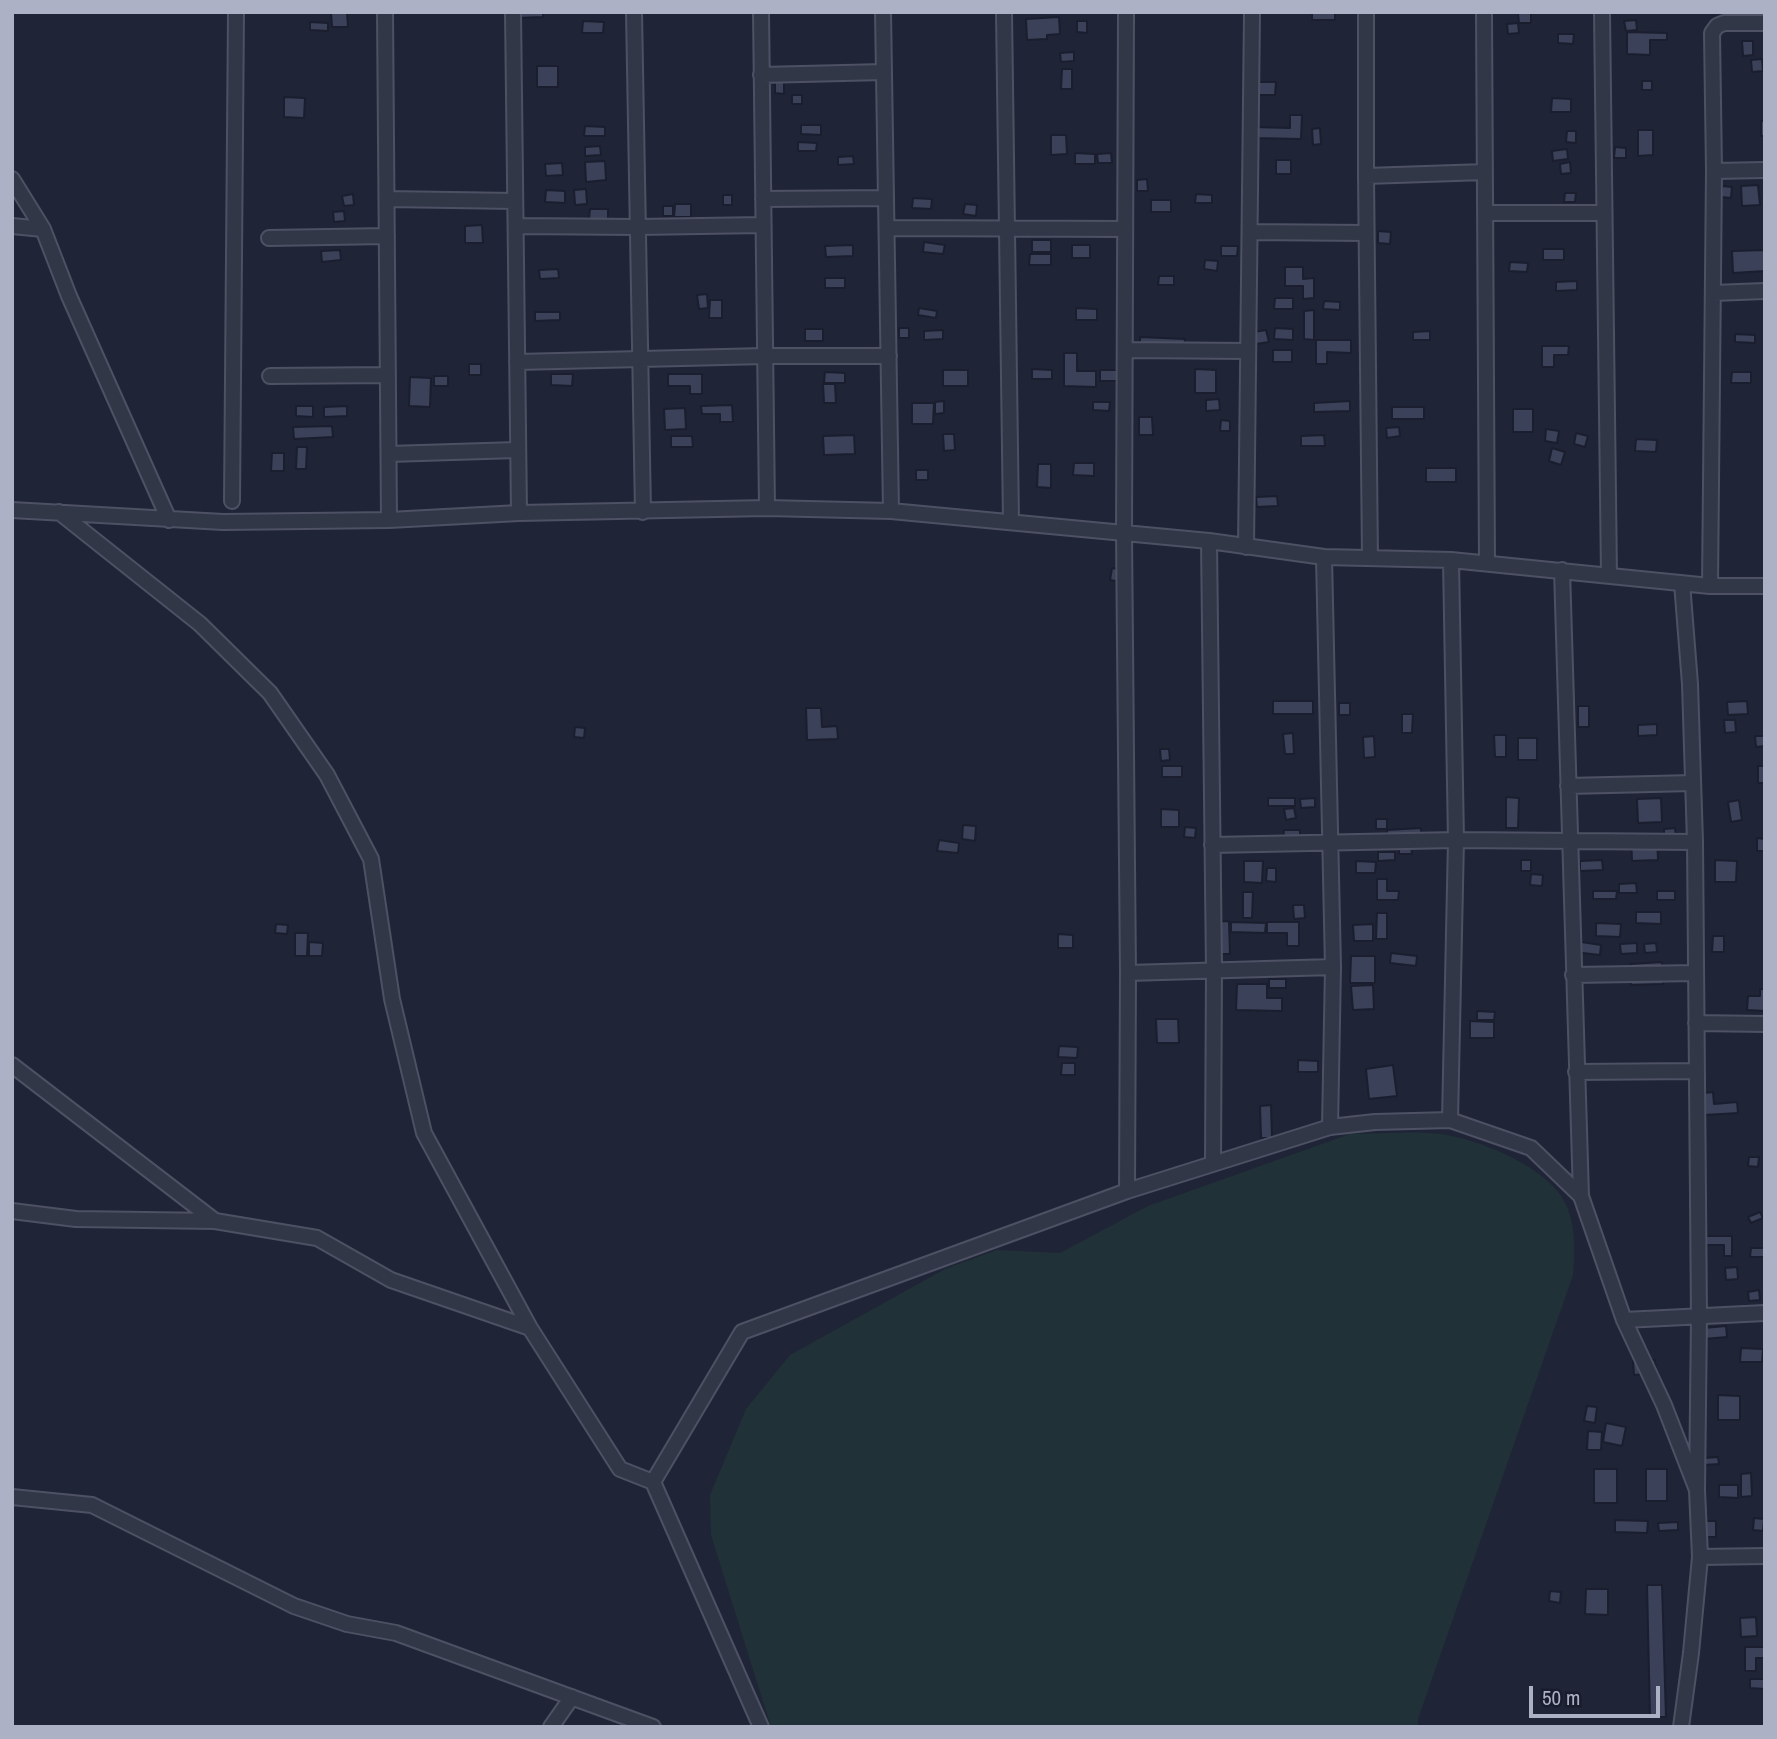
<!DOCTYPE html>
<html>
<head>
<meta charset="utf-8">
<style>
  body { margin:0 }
  #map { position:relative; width:1777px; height:1739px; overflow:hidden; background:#1f2437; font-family:"Archivo Narrow",sans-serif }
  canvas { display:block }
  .frame { position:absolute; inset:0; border:14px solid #acb1c5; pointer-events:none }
  .scale { position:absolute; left:1529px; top:1686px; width:131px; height:32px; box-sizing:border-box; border:4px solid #acb1c5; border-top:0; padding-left:9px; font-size:21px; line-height:24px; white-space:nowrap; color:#acb1c5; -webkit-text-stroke:5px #181c2c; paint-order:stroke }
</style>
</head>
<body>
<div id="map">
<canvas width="1777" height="1739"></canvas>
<div class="frame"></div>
<div class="scale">50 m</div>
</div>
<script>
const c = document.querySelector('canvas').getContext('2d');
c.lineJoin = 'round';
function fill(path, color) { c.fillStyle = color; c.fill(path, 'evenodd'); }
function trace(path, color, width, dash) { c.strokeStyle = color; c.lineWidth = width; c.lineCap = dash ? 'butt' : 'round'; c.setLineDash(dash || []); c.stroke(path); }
fill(new Path2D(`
  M1350,1134C1381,1134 1418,1130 1447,1135C1485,1142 1552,1169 1567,1207C1576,1229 1575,1252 1573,1275L1418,1719V1727H771L711,1535L710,1495L746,1409L790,1355L945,1269L997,1250L1060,1253L1148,1206Z`), '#213138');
const building = new Path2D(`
  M331,12H347L348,27H332Z
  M517,12H543V17L517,18Z
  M1312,12H1335V20H1312Z
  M1531,12V23H1519L1518,13Z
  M1059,17L1060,34L1047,35V39L1027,40L1026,19Z
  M1636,20L1637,30L1626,31L1624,21Z
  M583,21L604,22L603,33H582Z
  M1077,21H1087V33L1077,32Z
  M310,22L328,23V31L310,30Z
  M1518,23L1519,33L1508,34L1507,24Z
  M1627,32L1667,33V40H1650V55L1627,54Z
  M1558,34H1574L1573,44L1558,43Z
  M1742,41H1753V55L1743,56Z
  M1074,52V61L1061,62L1060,53Z
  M1762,59L1763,71L1752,72L1751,60Z
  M537,66H558V87H537Z
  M1062,69H1072V89H1061Z
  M1642,81H1652V90H1642Z
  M775,82H784V94L775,93Z
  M1255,82H1276L1275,95H1255Z
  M792,95H802V104H792Z
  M284,97L305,98L304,118L284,117Z
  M1552,98L1571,99V112H1551Z
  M1290,115H1302L1301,139L1254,138V127L1290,128Z
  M1761,121H1765V136H1761Z
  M801,125H821V135L801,134Z
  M585,126L605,127V136H584Z
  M1320,128L1321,144L1313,145L1312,129Z
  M1638,130H1653V155L1638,156Z
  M1567,131H1576V143L1566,142Z
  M1051,135H1066L1067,154L1051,155Z
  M798,142L817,143L816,151H798Z
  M600,146L601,155L585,156V147Z
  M1615,147L1626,148V158H1614Z
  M1567,149L1568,159L1553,161L1552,151Z
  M1075,153L1095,154V164H1075Z
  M1111,153L1112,163H1098L1097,154Z
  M853,156L854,164L838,165V157Z
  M1276,160H1291V174H1276Z
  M605,161L606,180L586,182L585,162Z
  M1570,162L1571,173L1561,174L1560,164Z
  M562,163L563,175L546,176L545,164Z
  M1147,179L1148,191H1137V180Z
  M1758,185L1760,205L1742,206L1741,186Z
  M1722,186L1732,187L1731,198L1721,197Z
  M586,189L587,204L575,205L574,190Z
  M546,190L565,191V203L545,202Z
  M1565,193H1576L1575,202H1564Z
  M353,194L354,205L344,206L342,196Z
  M1196,194L1212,195V203H1195Z
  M723,195H732V205H723Z
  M913,198L932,199L931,209L912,208Z
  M1151,200H1171V212H1151Z
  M675,204H691V217H674Z
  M965,204L977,205L976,216L963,214Z
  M663,206H673V216H663Z
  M590,209H608V219H589Z
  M344,211L345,221L334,222L333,212Z
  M482,225L483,243H465V226Z
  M1378,231L1391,232L1390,244L1378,243Z
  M1032,240H1051V252H1032Z
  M924,242L945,245L943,254L923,252Z
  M853,245V256L826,257L825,246Z
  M1072,245H1090V258H1072Z
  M1221,246H1238L1237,256H1221Z
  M1543,249H1564V260H1543Z
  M340,250L341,260L322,262L321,251Z
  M1765,250V271L1733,273L1732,251Z
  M1030,254H1051V265H1029Z
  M1205,260L1218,261L1217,271L1204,269Z
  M1510,262L1528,263L1527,272L1509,271Z
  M1285,267H1303V279L1314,278V298L1303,299V286H1285Z
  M558,269L559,278L540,279L539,270Z
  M1159,276H1174V285H1158Z
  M825,278H845V288H825Z
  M1577,281V290L1556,291V282Z
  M707,294L708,308L699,309L697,295Z
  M1275,298H1293V309H1274Z
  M710,300H722V318H709Z
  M1324,301L1340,302V310L1323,309Z
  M919,308L937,311L936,318L918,315Z
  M1076,308L1097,309V320H1076Z
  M1314,310V340L1304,339V311Z
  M535,312H560V320L535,321Z
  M899,328H909V338H899Z
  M1275,328L1293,329V340L1274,339Z
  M805,329H823V341H805Z
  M943,330V339L924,340V331Z
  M1266,330L1269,342L1256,344L1254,332Z
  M1430,331V340H1413V332Z
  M1735,334L1755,335V343L1735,342Z
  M1140,337L1185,339L1184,350L1140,348Z
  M1316,340H1351V353L1327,352V364H1316Z
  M1542,346H1569L1568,355H1554V367H1542Z
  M1273,350H1292V362H1273Z
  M1064,353H1077V371H1096V387L1064,386Z
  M469,364H481V375H469Z
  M1032,369L1052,370V379H1032Z
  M1195,369L1216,370V393H1195Z
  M943,370H968V386H943Z
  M1100,370H1117V381H1100Z
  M825,372L845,373V383H824Z
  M1732,372H1751V383H1731Z
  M551,374H573L572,386L551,385Z
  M668,374H702V394H690V386H668Z
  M434,376H448V386H434Z
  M410,377L431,378L430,407L409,406Z
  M823,384H835L836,403H824Z
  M1219,399L1220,410L1206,411V400Z
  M944,401V413L935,414V402Z
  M1350,401V411L1314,412V403Z
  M1093,402H1110L1109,411L1093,410Z
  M912,403H934L933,424H912Z
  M732,405L733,422H720V414H702L701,406Z
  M296,406H313V417L296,416Z
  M347,406V416L324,417V407Z
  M1392,407H1424V419H1392Z
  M685,408L686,429L665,430L664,409Z
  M1513,409H1533V432H1513Z
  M1139,417H1152L1153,435H1139Z
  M1221,420L1230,421V431H1220Z
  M332,426L333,437L294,439L293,427Z
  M1399,427L1400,436L1387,438L1386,428Z
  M1546,429L1559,431L1557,443L1545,441Z
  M1576,433L1588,436L1585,447L1574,444Z
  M943,434H954L955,450L944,451Z
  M854,435L855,454L824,455L823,436Z
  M1324,435L1325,446H1301V436Z
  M671,436H692L693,447H671Z
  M1636,439L1657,440L1656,452L1635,451Z
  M297,447H307L306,469H296Z
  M1552,448L1565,452L1561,465L1549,461Z
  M272,453H284V471H271Z
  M1074,463H1094V476L1073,475Z
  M1038,464H1051V488L1037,487Z
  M1426,468H1456V482H1426Z
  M916,470H928V480H916Z
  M1277,496L1278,506L1257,507L1256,497Z
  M1112,568L1124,570L1121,582L1110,580Z
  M1273,701H1313V714H1273Z
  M1747,701L1748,714L1728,715L1727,702Z
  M1339,703H1350V715H1339Z
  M1578,706H1589V727H1578Z
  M806,708H821L822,727L837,726L838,739L807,740Z
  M1402,714H1413L1412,733H1402Z
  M1724,720H1735L1736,732L1725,733Z
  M1657,724V735L1638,736V725Z
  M575,727L585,728L584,738L574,737Z
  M1293,733L1294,754H1285L1283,734Z
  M1494,735H1506V757H1495Z
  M1374,736L1375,757L1364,758L1363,737Z
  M1755,736H1765V746L1756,747Z
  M1518,738H1537V760H1518Z
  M1160,749H1169L1170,760L1161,761Z
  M1162,766H1182V777H1162Z
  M1758,766H1765V783H1758Z
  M1506,797L1519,798L1518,828H1506Z
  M1268,798H1295V806H1268Z
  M1315,798V807L1301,808L1300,799Z
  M1661,798L1662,822L1638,823L1637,799Z
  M1739,800L1742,820L1731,822L1728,802Z
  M1294,808L1296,818L1286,820L1284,809Z
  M1161,809L1179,810V827H1161Z
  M1376,819H1387V829H1376Z
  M963,825L976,826L975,841L962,839Z
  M1185,827L1196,828L1195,838L1184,837Z
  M1421,828L1422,843L1411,844L1412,854H1399V842L1388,843L1387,830Z
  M1675,828L1676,838L1664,839V829Z
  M1284,830H1300V839H1283Z
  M1657,835L1658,860L1632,861L1631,836Z
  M1757,838L1765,839V851H1757Z
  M939,840L959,843L958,853L937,851Z
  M1378,852H1395V860L1378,861Z
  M1521,860H1531V871H1521Z
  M1602,860L1603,870L1580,871V861Z
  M1715,860L1737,861L1736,882H1715Z
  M1244,861H1263L1262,883L1244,882Z
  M1356,861L1376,862L1375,873H1356Z
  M1267,868H1276V882L1266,881Z
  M1531,874L1543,875L1542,886L1530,885Z
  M1377,879H1387V891H1399L1398,900H1377Z
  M1636,883L1637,893H1619V884Z
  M1593,891H1617L1616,899H1593Z
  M1657,891H1675V900H1657Z
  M1243,892H1253L1252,918H1243Z
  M1293,905H1304L1305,918L1294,919Z
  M1636,912H1661V924L1636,923Z
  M1377,913H1387V939H1376Z
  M1229,921L1230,954H1211V922Z
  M1231,922L1266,923L1265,933L1231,932Z
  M1267,922H1299V946H1287V933H1267Z
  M1596,923L1621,924L1620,937L1596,936Z
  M276,924L288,925L287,934L275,933Z
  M1373,924V941H1354L1353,925Z
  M295,933H308L307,956H295Z
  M1058,934L1073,935V948H1058Z
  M1713,936H1724V952H1712Z
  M1575,941L1601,945L1600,955L1574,952Z
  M309,942L323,943L322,956H309Z
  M1637,943V953L1621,954L1620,944Z
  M1656,943L1657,952L1645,953L1644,944Z
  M1391,953L1417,956L1416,966L1390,963Z
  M1351,956H1375V983H1350Z
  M1662,962L1663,984L1631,985L1630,964Z
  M1269,979H1286V988H1269Z
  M1237,984H1267V998H1282V1011L1236,1010Z
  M1373,985L1374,1009L1353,1010L1351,986Z
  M1760,989H1765V1011L1747,1010L1748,996H1760Z
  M1477,1011L1495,1012L1494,1020H1477Z
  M1156,1019H1178L1179,1043H1157Z
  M1470,1021L1494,1022V1038H1470Z
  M1059,1046L1078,1047L1077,1058L1058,1057Z
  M1298,1060L1318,1061V1072H1298Z
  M1062,1063H1075V1075H1061Z
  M1393,1065L1397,1096L1369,1099L1366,1069Z
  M1713,1092L1714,1104L1737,1102L1738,1113L1705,1115L1704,1093Z
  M1271,1105L1272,1138H1261L1260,1106Z
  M1749,1157H1759L1758,1167L1748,1166Z
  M1760,1212L1763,1218L1751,1223L1748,1217Z
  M1697,1236H1732V1256H1724V1245H1697Z
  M1751,1248H1765V1257H1750Z
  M1737,1267L1738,1279L1726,1280L1725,1268Z
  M1759,1290L1760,1300L1749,1301L1748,1292Z
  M1726,1326L1727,1337L1704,1339L1703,1328Z
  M1741,1348L1763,1349L1762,1362H1740Z
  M1655,1360L1656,1373L1634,1375L1633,1361Z
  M1718,1395L1740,1396V1420H1718Z
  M1587,1406L1597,1407L1595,1423L1584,1421Z
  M1606,1423L1626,1427L1622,1446L1603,1442Z
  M1588,1431L1602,1432L1601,1450H1587Z
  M1718,1457L1719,1464L1704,1465V1458Z
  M1594,1469H1617V1503H1594Z
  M1646,1469H1667V1501H1646Z
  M1751,1473L1752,1496L1741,1497V1474Z
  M1719,1485H1738V1498L1719,1497Z
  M1754,1518L1764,1519L1763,1531L1753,1530Z
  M1615,1520L1648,1521L1647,1533L1615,1532Z
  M1706,1521H1716V1537H1706Z
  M1678,1522V1530L1659,1531L1658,1523Z
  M1647,1585H1662L1666,1717H1650Z
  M1586,1589H1608V1615L1585,1614Z
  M1550,1591L1561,1592L1560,1603L1549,1601Z
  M1756,1617L1757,1636L1741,1637L1740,1618Z
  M1745,1647H1765V1658H1756V1671H1745Z
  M1750,1679H1765V1689L1750,1688Z`);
fill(building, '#3b4158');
trace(building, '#1a1e2e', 2);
const street = new Path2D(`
  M385,12L389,520
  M513,12L519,513
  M634,12L643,512
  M761,12L767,508
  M883,12L891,511
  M1004,12L1011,522
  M1126,12L1124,533L1128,973L1127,1191
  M1366,12V176L1370,558
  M1484,12L1487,563
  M1602,12L1609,575
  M761,75L884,72
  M1714,171L1765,170
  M1366,176L1485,172
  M12,179L43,229L69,296L169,520
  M387,199L515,201
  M763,199L886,198
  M1485,213H1603
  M12,226L43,229
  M516,226L638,227L763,225
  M887,228L1125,229
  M1250,232L1366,233
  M269,238L387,236
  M1713,293L1765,291
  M1125,350L1248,351
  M517,362L765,356H889
  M270,376L388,375
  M389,454L517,450
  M232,501L236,12
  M12,510L223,522L389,520L519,513L767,508L891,511L1209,541L1324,557L1451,560L1710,586H1765
  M59,512L200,624L270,693L327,775L371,859L392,999L424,1133L530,1328L620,1469L653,1482L761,1727
  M1209,541L1214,969L1213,1163
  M1246,547L1252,12
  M1324,557L1333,967L1330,1127
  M1562,570L1581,1196
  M1710,586L1714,171L1712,33L1717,26L1724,23H1765
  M1568,786L1693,783
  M1212,845L1456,840L1695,842
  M1128,973L1333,967
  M1573,975L1696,973
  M1696,1023L1765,1024
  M12,1065L215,1221
  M1576,1072L1695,1071
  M1450,1120L1456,840L1451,560
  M12,1211L76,1219L215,1221L317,1238L391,1280L530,1328
  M1624,1320L1765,1313
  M653,1482L742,1332L1127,1191L1330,1127L1375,1122L1450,1120L1531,1148L1581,1196L1624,1320L1664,1405L1697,1490
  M12,1497L92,1505L294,1606L347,1624L396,1633L653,1727
  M1700,1557L1765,1556
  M551,1727L572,1697
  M1681,1727L1691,1653L1700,1557L1697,1490L1699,1317L1695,842L1690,684L1682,583`);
trace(street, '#4d5163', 18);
trace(street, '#323748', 14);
</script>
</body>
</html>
